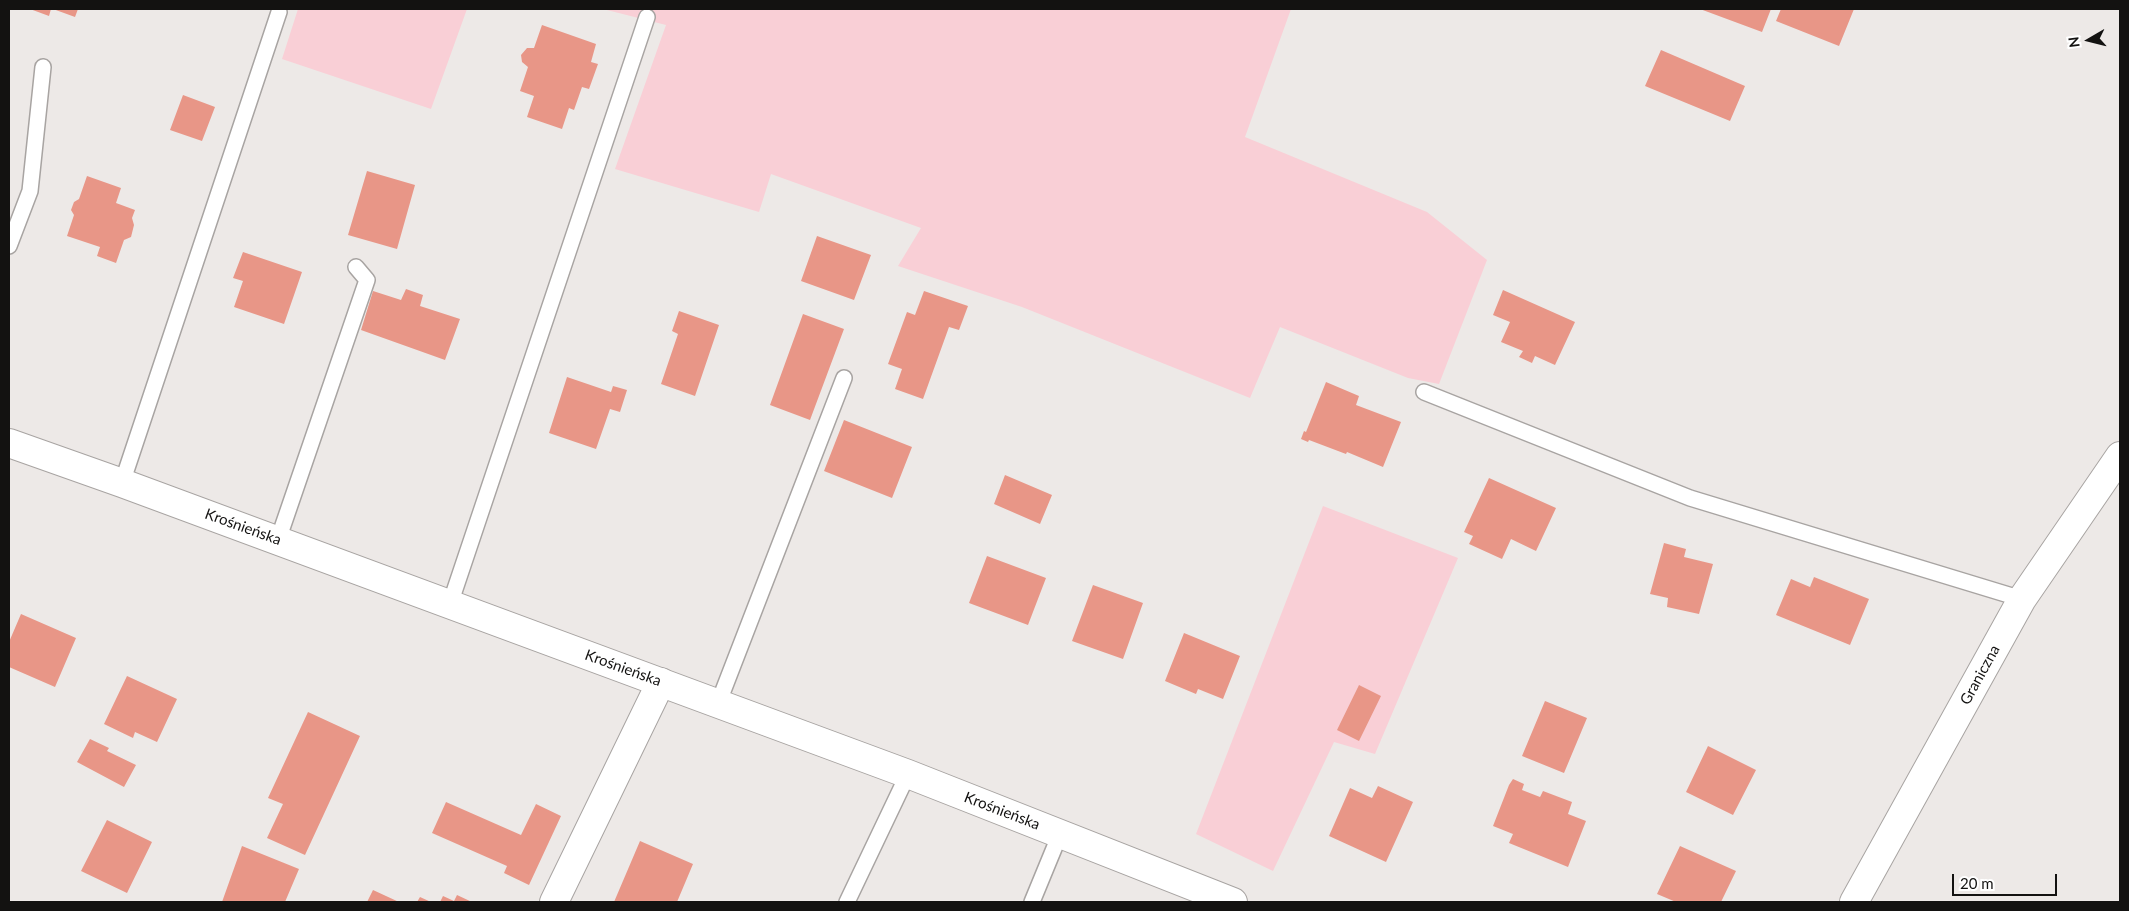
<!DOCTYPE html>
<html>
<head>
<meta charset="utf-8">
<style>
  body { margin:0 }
  #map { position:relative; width:2129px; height:911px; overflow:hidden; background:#ede9e7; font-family:Lato,sans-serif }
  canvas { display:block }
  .frame { position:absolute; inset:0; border:10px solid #131211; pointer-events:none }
  .north { position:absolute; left:2064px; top:15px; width:50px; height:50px; -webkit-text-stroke:4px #fff; paint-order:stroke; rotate:262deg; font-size:14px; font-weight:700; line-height:20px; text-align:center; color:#131211 }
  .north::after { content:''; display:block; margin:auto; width:18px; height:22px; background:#131211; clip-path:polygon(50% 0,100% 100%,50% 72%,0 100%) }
  .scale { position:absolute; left:1952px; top:874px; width:105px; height:22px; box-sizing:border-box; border:2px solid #131211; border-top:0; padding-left:6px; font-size:15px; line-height:18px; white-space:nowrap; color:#131211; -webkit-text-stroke:4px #fff; paint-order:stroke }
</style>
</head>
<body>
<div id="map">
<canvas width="2129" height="911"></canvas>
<div class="frame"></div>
<div class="north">N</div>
<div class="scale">20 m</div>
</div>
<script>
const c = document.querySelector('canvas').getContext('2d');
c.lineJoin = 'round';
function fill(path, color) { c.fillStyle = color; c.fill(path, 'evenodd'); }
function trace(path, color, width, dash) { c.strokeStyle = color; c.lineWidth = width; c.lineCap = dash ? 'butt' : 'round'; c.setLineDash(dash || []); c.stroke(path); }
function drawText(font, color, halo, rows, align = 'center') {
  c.font = font + ' Lato,sans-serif'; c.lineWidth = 4; c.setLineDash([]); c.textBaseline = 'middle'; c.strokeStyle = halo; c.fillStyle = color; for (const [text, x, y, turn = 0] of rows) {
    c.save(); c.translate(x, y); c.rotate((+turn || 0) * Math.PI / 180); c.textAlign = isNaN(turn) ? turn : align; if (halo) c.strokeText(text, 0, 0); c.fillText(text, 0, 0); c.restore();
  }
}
fill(new Path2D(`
  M298,9H467L431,109L282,59Z
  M603,9H1291L1245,137L1427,212L1487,260L1439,384L1408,378L1280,327L1250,398L1022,307L898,266L921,228L771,174L759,212L615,169L666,25Z
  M1323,506L1458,558L1375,754L1334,742L1273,871L1196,834Z`), '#f9cfd6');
fill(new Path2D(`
  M30,9H51L49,16Z
  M53,9H78L75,17Z
  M1700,9H1771L1762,32Z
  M1781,9H1854L1839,46L1776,21Z
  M542,25L596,44L591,62L598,64L589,89L582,87L574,110L569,108L562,129L527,117L534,96L520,91L528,67L522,62L521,55L527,48H534Z
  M1661,50L1745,86L1730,121L1645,86Z
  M183,95L215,107L202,141L170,130Z
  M367,171L415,185L397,249L348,235Z
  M87,176L121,188L116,203L135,210L132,218L134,225L131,237L124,240L116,263L97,256L100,247L67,236L74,215L71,210L74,202L79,199Z
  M817,236L871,255L854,300L801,281Z
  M243,252L302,272L284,324L234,307L243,281L233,278Z
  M406,289L423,295L420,306L460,319L445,360L361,330L373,291L401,300Z
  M1503,290L1575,322L1555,365L1535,356L1532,363L1519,357L1523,351L1501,342L1510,322L1493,315Z
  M924,291L968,306L959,330L949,327L923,399L895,389L902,369L888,364L907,312L915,315Z
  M679,311L719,325L695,396L661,384L678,334L672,331Z
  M803,314L844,329L810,420L770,405Z
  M567,377L611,392L613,386L627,390L620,412L610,409L596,449L549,433Z
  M1326,382L1359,396L1356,405L1401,422L1383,467L1347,452L1346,454L1309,440L1308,442L1301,439L1304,431L1306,432Z
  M844,420L912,447L892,498L824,471Z
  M1005,475L1052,495L1040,524L994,504Z
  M1489,478L1556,508L1536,551L1511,539L1502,559L1469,544L1473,536L1464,532Z
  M1664,543L1686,549L1684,557L1713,564L1699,614L1667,607L1668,598L1650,594Z
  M987,556L1046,578L1028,625L969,603Z
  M1814,577L1869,599L1850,645L1776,615L1791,579L1810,587Z
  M1093,585L1143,603L1123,659L1072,641Z
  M21,614L76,638L55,687L9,667V642Z
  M1184,633L1240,656L1223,699L1198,689L1196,694L1165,681Z
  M127,676L177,699L157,742L135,732L133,738L104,724Z
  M1359,685L1381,696L1359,741L1337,730Z
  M1545,701L1587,718L1564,773L1522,756Z
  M308,712L360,736L305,855L267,838L283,804L268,798Z
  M90,739L109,748L107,751L136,765L124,787L77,762Z
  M1708,746L1756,770L1733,815L1686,792Z
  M1513,779L1524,784L1522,790L1540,797L1543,791L1572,802L1568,814L1586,821L1568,867L1509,843L1513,834L1493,826L1509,785Z
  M1378,786L1413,802L1386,862L1329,836L1350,788L1372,798Z
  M446,802L521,835L536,804L561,816L529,885L504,873L507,866L432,833Z
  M107,820L152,842L127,893L81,871Z
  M640,841L693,864L677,902H614Z
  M242,846L299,869L285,902H222Z
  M1680,846L1736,871L1721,902H1676L1657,894Z
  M373,890L399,902H367Z
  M457,895L472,902H440L443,896L454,901Z
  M420,897L431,902H417Z`), '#e89687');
const lane = new Path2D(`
  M9,246L30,191L43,67
  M1424,392L1690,498L2022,599
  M122,483L279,12
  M278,540L367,280L356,267
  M450,604L647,17
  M718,704L844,378
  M847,902L908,774
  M1032,902L1060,834`);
const street = new Path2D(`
  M554,902L661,682
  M1854,902L2022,599L2120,456`);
const secondary = new Path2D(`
  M9,443L122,483L908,774L1233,902`);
trace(lane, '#a8a4a2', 18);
trace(street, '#a8a4a2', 30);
trace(secondary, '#a8a4a2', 30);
trace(lane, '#fff', 15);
trace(street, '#fff', 28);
trace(secondary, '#fff', 28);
drawText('15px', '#131211', '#fff', [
  ["Krośnieńska",243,527,20],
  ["Krośnieńska",623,668,20],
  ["Graniczna",1980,675,-61],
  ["Krośnieńska",1002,811,21]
]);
</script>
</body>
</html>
